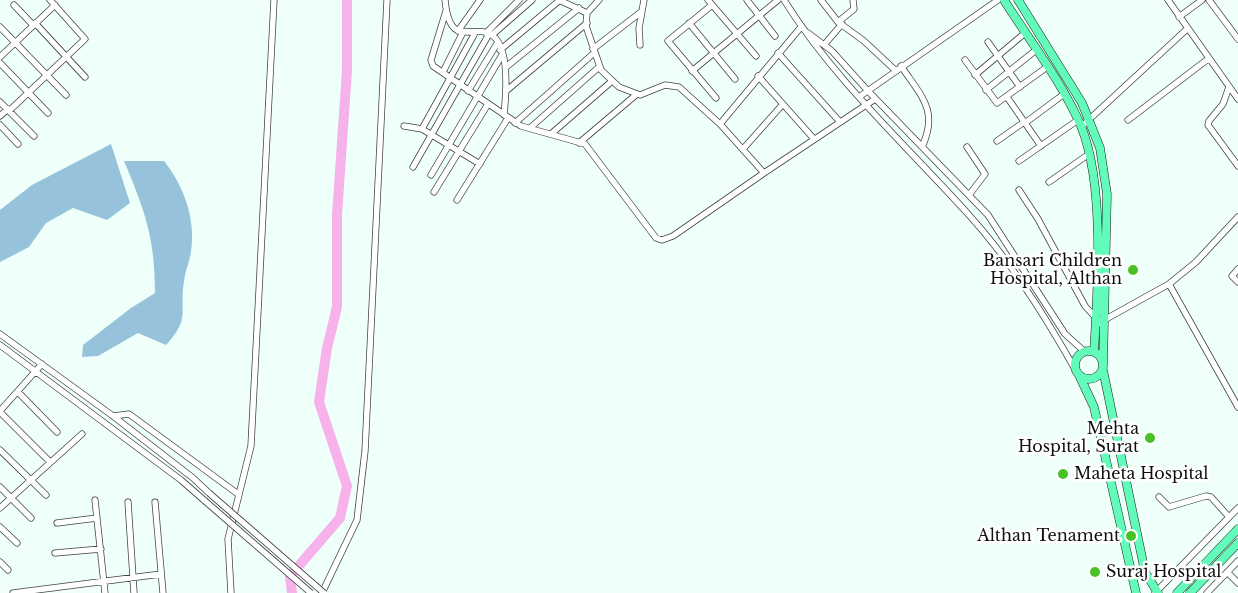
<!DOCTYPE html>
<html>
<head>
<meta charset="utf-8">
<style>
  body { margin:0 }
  canvas { display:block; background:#effff9 }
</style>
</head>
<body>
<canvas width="1238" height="593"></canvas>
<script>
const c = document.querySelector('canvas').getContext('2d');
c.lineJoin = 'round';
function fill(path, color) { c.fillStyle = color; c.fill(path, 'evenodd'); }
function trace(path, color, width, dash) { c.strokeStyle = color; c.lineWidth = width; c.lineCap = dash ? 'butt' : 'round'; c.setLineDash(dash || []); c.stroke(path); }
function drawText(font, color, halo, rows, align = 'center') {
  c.font = font + ' "Libre Baskerville",serif'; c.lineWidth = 5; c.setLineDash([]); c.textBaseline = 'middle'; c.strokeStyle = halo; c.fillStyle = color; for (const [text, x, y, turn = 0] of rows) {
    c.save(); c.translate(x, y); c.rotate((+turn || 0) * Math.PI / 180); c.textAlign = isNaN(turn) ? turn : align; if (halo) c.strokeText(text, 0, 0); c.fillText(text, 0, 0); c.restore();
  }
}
fill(new Path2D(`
  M111,144L130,203L107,220L73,208L46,223L29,247L0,262V210L32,185Z
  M124,161H164C184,186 196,220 191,251C190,261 185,271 184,281C179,313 191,318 166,345L138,333L98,356L82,357L83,345L131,308L155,293C155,238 145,211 124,161Z`), '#96c3db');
trace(new Path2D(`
  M292,593L290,576L340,518L347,486L319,402L327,348L337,307V215L347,70V0`), '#f7b2eb', 10);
const minor = new Path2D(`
  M445,0C450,52 474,21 493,36C510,49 506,96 504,115
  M559,0L587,13L586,26L601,70L619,87L640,95L665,85L679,87L720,124L764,173L875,99
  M708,0L756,56
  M747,0L775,36
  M784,0C834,80 906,145 969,215C1009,259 1047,319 1076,371
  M821,0L838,22L864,41L895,70
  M1168,0L1238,99
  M1209,0L1238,39
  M14,5L33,25
  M712,5L668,41L716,98
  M446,11L431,60L433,66L521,126L585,144L656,238L662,240L673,236L764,173
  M587,13L599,0
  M1179,17L1202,0
  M838,22L854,9L853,0
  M35,23L85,77
  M689,23L735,79
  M0,27L66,95
  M458,31L480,0
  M486,33L519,0
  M808,33L832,51L868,91L988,215L1065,334L1085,352
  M492,35L532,0
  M988,42L1020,87
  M640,45L639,28L644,0
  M824,45L842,24
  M593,49L641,12
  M500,50L560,0
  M778,53L840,122
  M0,57L55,5
  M965,60L997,103L1047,67
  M0,63L48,113
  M901,66C921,96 939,110 922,147
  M506,67L579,8
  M692,71L778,0
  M443,72L463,32
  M975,75L1025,33
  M758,76L814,139
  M1229,87L1223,104L1209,121L1208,125L1238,166
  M986,90L1036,50
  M468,91L498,42
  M506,91L587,23
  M859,97L998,0
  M1007,97L1041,146
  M0,102L34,136
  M9,111L85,39L50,0
  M0,116L8,109
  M1128,120L1208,59
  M515,123L594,53
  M1025,123L1064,94
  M720,124L801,27
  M0,125L18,144
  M404,126L422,129L480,164
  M1081,127L1187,29
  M530,128L599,67
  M422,129L475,33
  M551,134L612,81
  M997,141L1024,122
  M579,143L637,94
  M967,147L985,174L969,195
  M743,149L783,104
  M1019,161L1078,120
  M413,167L489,34
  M431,175L502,55
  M1049,182L1089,154
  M1019,190L1038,219L1085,306L1097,319
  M434,192L488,104
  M457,200L508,118
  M1238,269L1232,276L1238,282
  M1169,284L1238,407
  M1097,324L1169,284L1196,262L1238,217
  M0,334L113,416L193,478L209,493
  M0,345L181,480L205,501
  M18,392L57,432
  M0,411L42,364
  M0,412L50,462
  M113,416L129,414L238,494
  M0,450L46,495
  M0,487L31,518
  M1159,497L1169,507L1206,496L1211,497L1229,517
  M95,500L105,593
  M128,502L134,593
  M155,502L163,593
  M0,508L82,434
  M57,523L97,518
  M0,527L17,543
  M55,553L101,549
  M0,562L8,570
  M1227,572L1238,583
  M13,593L161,574
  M231,593L228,539L251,446L274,0
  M322,593L357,520L365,451L387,0
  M1155,593L1238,508
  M1207,593L1238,561`);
const major = new Path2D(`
  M1004,0C1030,41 1062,82 1081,126C1105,185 1098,289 1094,352
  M1018,0L1082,103L1100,148L1107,194L1103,366
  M1075 365a14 14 0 1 1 28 0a14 14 0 1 1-28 0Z
  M1103,370L1145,572L1158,593
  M1079,375L1094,407L1136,593
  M1177,593L1238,529
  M1190,593L1238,543`);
trace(minor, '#414141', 7);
trace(major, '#1f1f1f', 9);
trace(minor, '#fff', 5.5);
trace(major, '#63fbb9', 8);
const minorBridge = new Path2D(`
  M209,493L324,593
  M205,501L311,593`);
trace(minorBridge, '#414141', 7, []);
trace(minorBridge, '#fff', 5.5);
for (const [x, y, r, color] of [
  [1133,270,6,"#48c123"],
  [1150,438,6,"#48c123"],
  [1063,474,6,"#48c123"],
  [1131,536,6,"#48c123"],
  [1095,572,6,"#48c123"]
]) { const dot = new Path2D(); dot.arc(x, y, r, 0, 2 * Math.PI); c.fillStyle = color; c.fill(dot); trace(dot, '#fff', 2); }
drawText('16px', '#0e0e0e', '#fff', [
  ["Bansari Children",1122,261],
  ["Hospital, Althan",1122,279],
  ["Mehta",1139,429],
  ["Hospital, Surat",1139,447],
  ["Maheta Hospital",1074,474,"left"],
  ["Althan Tenament",1120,536],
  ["Suraj Hospital",1106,572,"left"]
], 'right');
</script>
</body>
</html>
